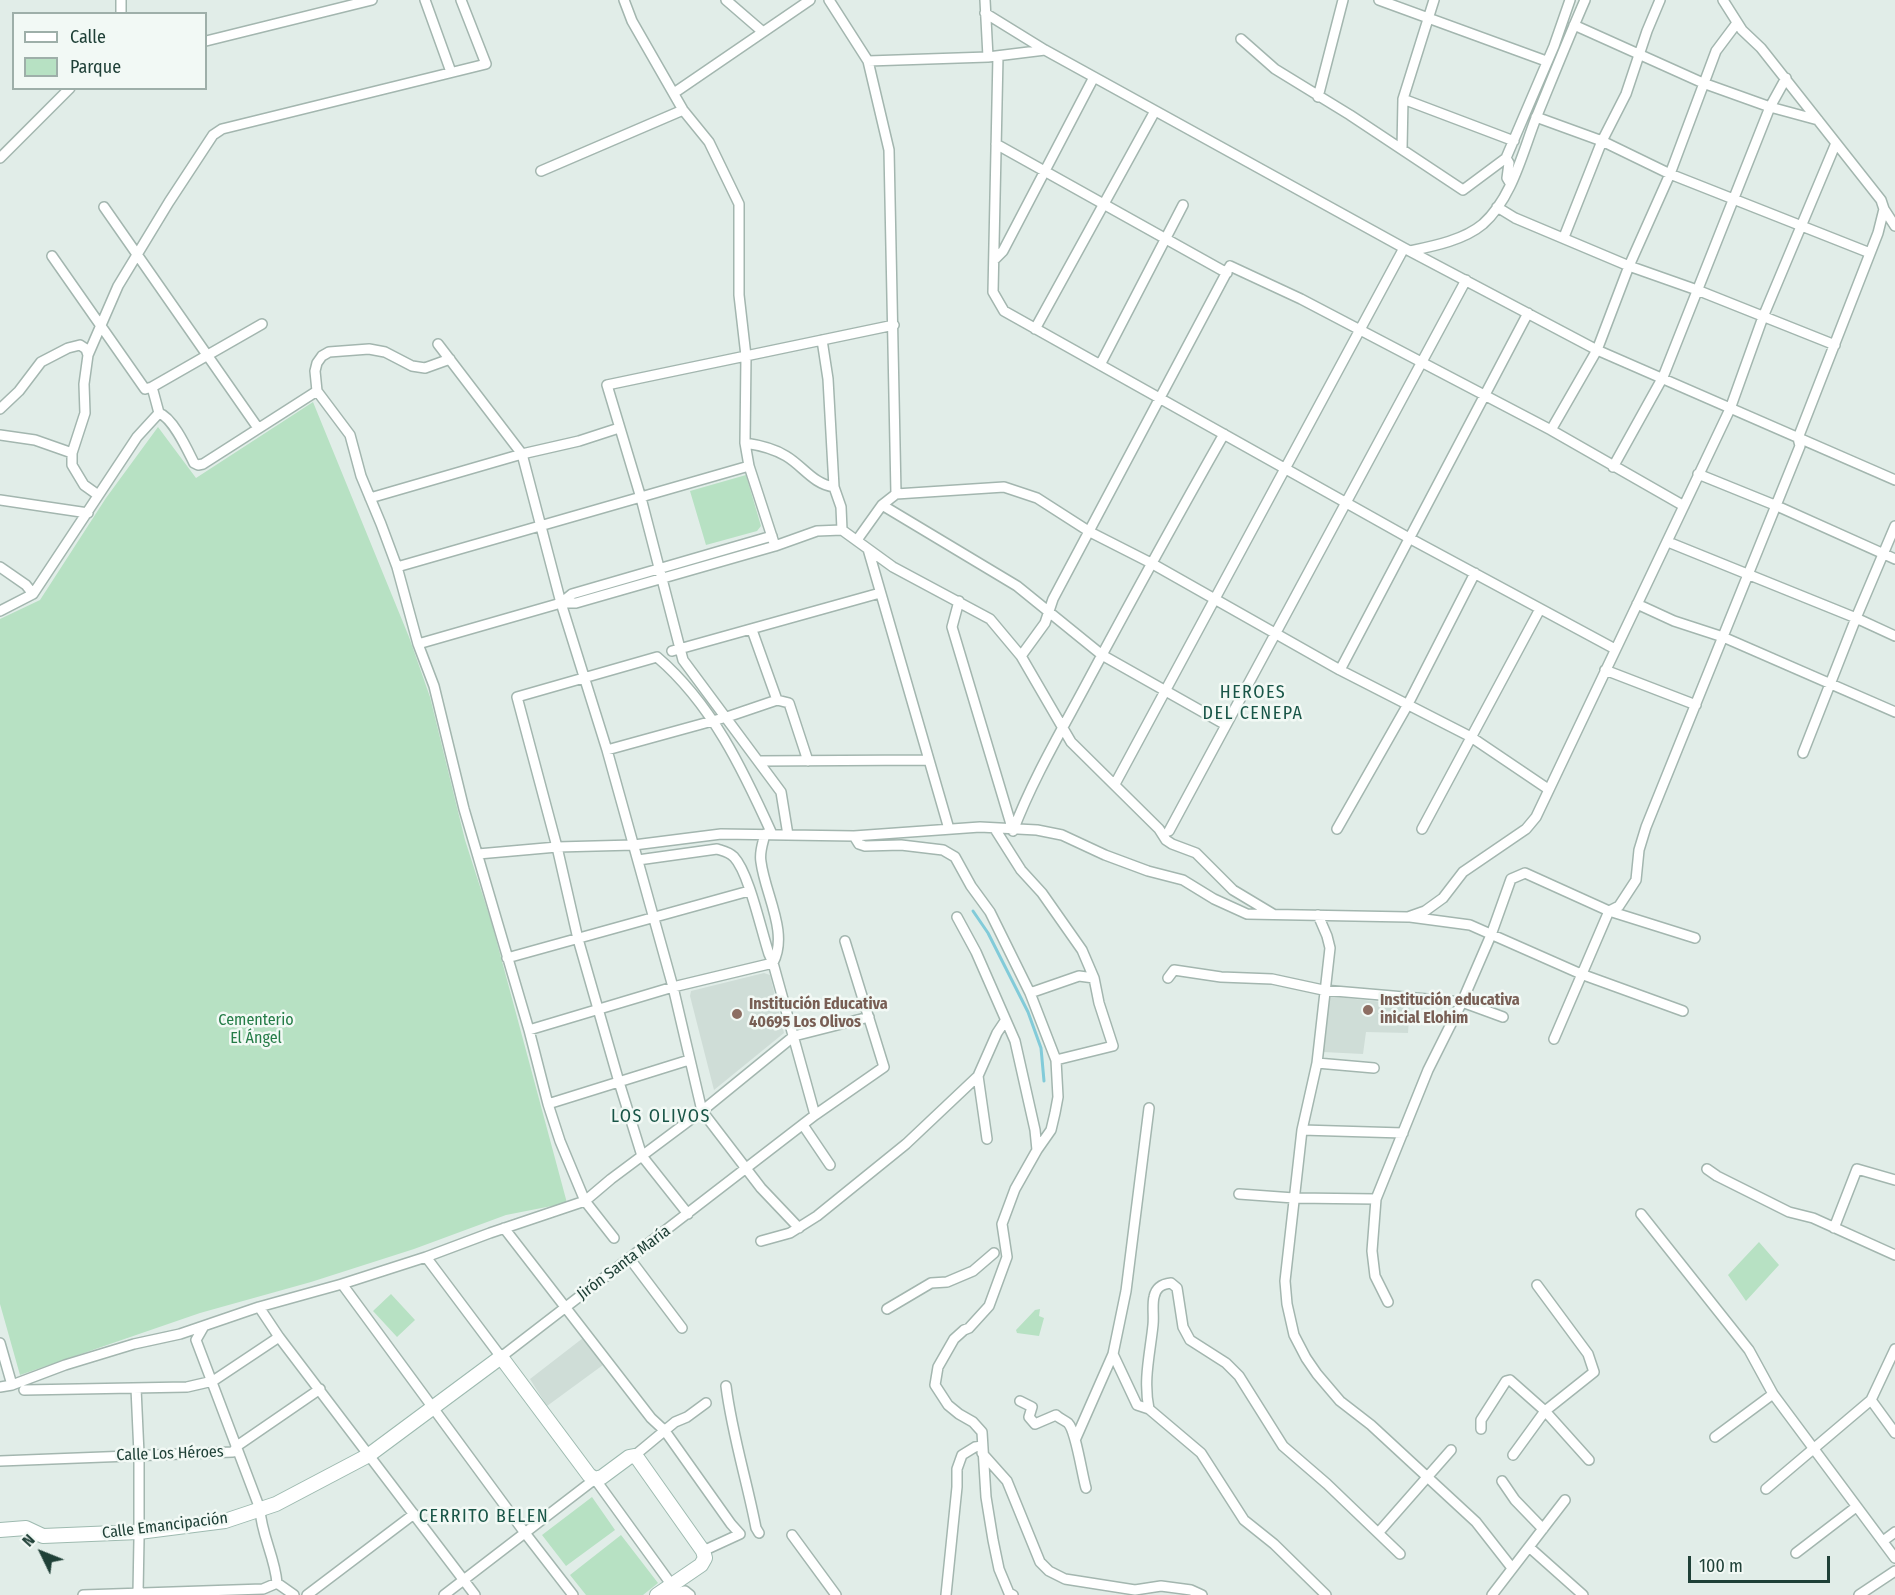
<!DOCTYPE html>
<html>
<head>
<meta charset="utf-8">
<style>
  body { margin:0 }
  #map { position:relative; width:1895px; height:1595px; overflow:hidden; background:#e1ede8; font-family:"Fira Sans Condensed",sans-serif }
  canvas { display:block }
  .legend { position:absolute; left:12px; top:12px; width:195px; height:78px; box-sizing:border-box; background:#f2f9f5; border:2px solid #9eafa9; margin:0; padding:8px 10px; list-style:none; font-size:18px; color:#1f4037 }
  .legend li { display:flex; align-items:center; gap:12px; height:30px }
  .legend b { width:30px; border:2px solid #9eafa9 }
  .north { position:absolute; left:12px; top:1523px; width:60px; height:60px; -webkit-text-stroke:4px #f2f9f5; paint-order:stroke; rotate:313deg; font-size:16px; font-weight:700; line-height:24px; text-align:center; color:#1f4037 }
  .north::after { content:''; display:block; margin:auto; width:21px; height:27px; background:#1f4037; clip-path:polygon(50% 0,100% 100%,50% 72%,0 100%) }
  .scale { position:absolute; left:1688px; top:1556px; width:142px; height:27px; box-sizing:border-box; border:3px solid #1f4037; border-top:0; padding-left:8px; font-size:18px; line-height:21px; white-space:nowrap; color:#1f4037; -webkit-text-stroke:4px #f2f9f5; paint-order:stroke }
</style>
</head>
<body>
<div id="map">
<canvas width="1895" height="1595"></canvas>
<ul class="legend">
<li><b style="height:8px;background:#fff"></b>Calle</li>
<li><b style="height:16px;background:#b7e1c3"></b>Parque</li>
</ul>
<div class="north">N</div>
<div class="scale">100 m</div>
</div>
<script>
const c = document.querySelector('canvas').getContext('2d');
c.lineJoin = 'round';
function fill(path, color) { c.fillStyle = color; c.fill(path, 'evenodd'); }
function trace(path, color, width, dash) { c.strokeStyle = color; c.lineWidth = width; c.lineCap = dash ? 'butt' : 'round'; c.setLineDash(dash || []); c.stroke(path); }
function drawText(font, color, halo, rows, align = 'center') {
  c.font = font + ' "Fira Sans Condensed",sans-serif'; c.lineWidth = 5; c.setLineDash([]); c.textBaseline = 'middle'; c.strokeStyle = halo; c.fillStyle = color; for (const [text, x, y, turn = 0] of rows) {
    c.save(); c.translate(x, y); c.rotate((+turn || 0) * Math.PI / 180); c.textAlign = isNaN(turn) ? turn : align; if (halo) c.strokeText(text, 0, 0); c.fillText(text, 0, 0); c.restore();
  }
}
fill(new Path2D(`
  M764,973L770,975L784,1033L714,1090L690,996L691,991Z
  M1327,996L1410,1005L1408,1033L1366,1032L1363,1054L1323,1052Z
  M583,1338L603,1365L547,1406L530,1379Z`), '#cfddd7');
fill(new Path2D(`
  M313,402L409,637L430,697L465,840L492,924L567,1203L506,1215L414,1249L311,1282L200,1313L20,1375L0,1304V619L40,600L106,498L158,427L196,478Z
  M746,475L761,526L757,531L706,545L690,491Z
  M1759,1242L1779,1265L1746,1301L1728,1275Z
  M391,1294L415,1320L397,1337L373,1311Z
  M1040,1309L1039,1316L1044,1318L1039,1336L1017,1333L1016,1330L1035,1310Z
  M592,1497L615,1530L566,1566L542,1535Z
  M621,1535L658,1583L643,1595H586L570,1575Z`), '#b7e1c3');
trace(new Path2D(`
  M973,911L988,933L1028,1012L1041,1048L1044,1081`), '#82cbd9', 3);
const street = new Path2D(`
  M425,0L451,72
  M624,0L632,21L683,110L709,142L739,204V295L746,356L745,443L749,466L775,546
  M726,0L763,32
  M829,0L868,61L889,150L896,494
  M985,0L988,57
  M1379,0L1546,61
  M985,13L1045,50L1404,248L1597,350L1895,480
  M121,14V0
  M1574,25L1703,83L1770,107L1818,120
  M1241,39L1275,69L1350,115L1463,190L1506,158L1554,46L1570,0
  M206,41L372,0
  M998,56L993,292L1004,311L1409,538L1615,649
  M868,61L988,57L1045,50
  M674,93L810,0
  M1318,97L1343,0
  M1403,99L1514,141
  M1536,117L1602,141L1670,174L1870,253
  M996,144L1227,273
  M1402,149L1403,99L1434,0
  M0,158L70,88
  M1506,158L1509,163L1507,178L1510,183
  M541,171L683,110
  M104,207L258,428
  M1497,207L1515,218L1629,266L1697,290L1835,345
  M1884,209L1895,226
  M1564,237L1602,141L1626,94L1647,31L1660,0
  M1410,251C1434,246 1464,240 1483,224C1512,198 1522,154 1536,118C1552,79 1568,39 1585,0
  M52,256L145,389L152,387L159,413
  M994,260L1003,251L1094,77
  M1035,329L1155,111
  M822,340L828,379L834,487L841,507L842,530
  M438,344L522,454L561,603L607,750L673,987L702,1111L761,1188L799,1228
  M450,359L425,368L412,366L385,352L369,349L329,352L322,356L317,363L315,371L317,391L350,435L361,476L381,524L397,567L418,644L434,686L464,809L529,1030L548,1104L560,1141L585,1201L614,1238
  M1100,365L1183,205
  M152,387L262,324
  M0,409L19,391L41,362L68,348L80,345L86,349L88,355
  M1551,430L1597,350L1629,266L1670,174L1716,51L1737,23
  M0,435L35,440L72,453
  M745,443C759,445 773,448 786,456C803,466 813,484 834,487
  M1613,467L1663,377L1770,107L1786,78
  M1698,474L1777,506L1895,559
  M98,495L84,485L72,465V453L85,413L84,384L88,355L118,286L169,202L213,135L222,129L486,64L461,0
  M370,498L522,454L579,441L619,428
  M0,500L88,513
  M882,505L1017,586L1102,655L1226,725
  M857,540L882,505L896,494L1004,487L1037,498L1090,532L1151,563L1340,670L1471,737L1548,789
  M1668,542L1856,618L1895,636
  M868,549L949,829
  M0,567L26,585L33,594
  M397,567L749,466
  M959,601L952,627L1013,831
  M561,603L572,594L772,536
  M1637,604L1674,621L1723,637L1895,712
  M0,611L33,594L137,437L159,413C173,418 187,449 194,463L198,465L203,464L317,391
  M418,644L561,603H576L775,546L817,531L842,530L893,567L990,619L1021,656L1071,742L1159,829L1166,840L1172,844L1196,853L1233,890L1273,914
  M672,651L880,593
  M1021,656L1045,623L1053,599L1230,266L1301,299L1551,430L1684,506
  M1340,670L1528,313
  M1605,670L1696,705
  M777,700L789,703L808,761
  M607,750L727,717L777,700L752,630
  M1803,753L1856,618L1895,526
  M759,761L927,760
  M1115,784L1404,248
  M995,829L1021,870L1042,893L1082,950L1094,978L1099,1003L1113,1046L1056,1060
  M1337,829L1407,706L1475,573
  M1422,829L1540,609
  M1013,831C1033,778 1063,728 1089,679C1133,597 1178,515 1224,434
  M1169,831L1466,280
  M788,835L781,792L683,660L641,498L607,385L894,325
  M854,836L859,844L865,846L901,845L943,850L955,857L971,886L990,912L1030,993L1056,1060L1058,1097L1055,1113L1051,1130L1037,1150
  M478,854L557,847L634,845L721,834L854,836L980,827L1037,830L1062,835L1105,855L1148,871L1183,880L1214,899L1247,914L1408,917L1425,911L1443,898L1463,872L1526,829L1536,817L1730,409L1763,317L1836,143
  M638,860L717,849C723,851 729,852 734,857C749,873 761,930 769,954L773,963L815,1115
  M1318,915L1327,936L1330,948L1317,1063L1302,1130L1285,1281L1287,1304L1294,1335L1306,1358L1317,1374L1340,1401L1371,1425L1476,1522L1512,1568
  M957,917L976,952L1015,1041L1035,1130L1037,1150L1015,1189L1002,1224L1007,1257L989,1306L969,1328L964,1330L954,1339L938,1367L935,1385L948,1405L959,1414L973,1422L982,1432L986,1497L993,1540L999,1569L1009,1593L1013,1595
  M1410,917L1470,925L1581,974L1683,1011
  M507,958L749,891
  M1168,978L1174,970L1221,977L1272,979L1323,990L1462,1002L1503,1017
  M1030,993L1079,976L1094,978
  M529,1030L673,987L773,963C789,933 765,894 761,862C759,852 763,843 765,834
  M1554,1039L1609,911L1619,906L1636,880L1639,850L1646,827L1800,446L1798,438L1878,233L1884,209L1881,200L1761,48L1742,30L1723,0
  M1317,1063L1374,1068
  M978,1076L987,1139
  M548,1104L689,1060
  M1149,1108L1126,1291L1113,1354L1137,1405L1149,1409L1201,1453L1244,1520L1274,1544L1326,1595
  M803,1125L830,1165
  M1302,1130L1403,1133
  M1707,1169L1717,1176L1789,1212L1813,1218L1895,1255
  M1239,1194L1294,1198L1376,1199
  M688,1214L642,1156L619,1082L578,939L557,847L517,697L657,657C712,704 743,770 772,834
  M1641,1214L1749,1350L1773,1394L1895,1558
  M504,1228L651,1418L665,1431L731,1524L740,1534L703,1551
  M1834,1228L1857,1169L1895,1180
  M761,1241L790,1233L817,1216L906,1144L978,1076L997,1033L1005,1021
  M426,1257L490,1233L585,1201L611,1179L702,1111L794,1036L869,1017
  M630,1259L682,1328
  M342,1284L525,1533L573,1595
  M1388,1302L1375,1276L1372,1251L1376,1199L1428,1070L1462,1002L1491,935L1511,879L1525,873L1609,911L1695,938
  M259,1307L279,1337L475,1595
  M887,1309L931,1283L947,1282L973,1271L994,1253
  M204,1326L196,1340L260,1509C261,1534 275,1557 277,1583L294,1595
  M0,1343L12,1385
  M726,1386C732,1434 747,1481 756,1528L759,1533
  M0,1387L12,1385L65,1365L134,1344L180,1334L259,1307L342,1284L426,1257L501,1357L815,1115L884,1067L845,941
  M136,1388L139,1454V1532
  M24,1390L187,1387L213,1381L279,1337
  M1871,1400L1895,1433
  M1020,1401L1032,1407L1029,1417L1035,1424L1056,1415C1059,1418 1064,1420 1068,1423C1076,1431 1082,1475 1086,1488
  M1149,1409C1143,1380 1150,1354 1153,1325C1154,1316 1152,1305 1154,1297C1156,1287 1162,1284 1171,1283L1177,1288L1183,1327L1190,1340L1226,1363L1239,1376L1283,1446L1327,1484L1400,1554
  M1481,1429V1420L1506,1381L1510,1380L1545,1411L1589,1460
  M1715,1437L1773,1394
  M1076,1438L1113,1354
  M982,1453L1007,1481L1040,1562L1049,1571L1065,1579L1135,1590L1161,1586L1191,1590L1202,1595
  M1513,1455L1545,1411L1594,1372L1588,1354L1537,1285
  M634,1456L675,1422L687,1417L706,1403
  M0,1461L233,1452L237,1446L320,1389
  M1502,1481L1515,1500L1543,1529
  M1766,1489L1871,1400L1895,1349
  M1379,1532L1451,1450
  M792,1535L836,1595
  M1883,1541L1895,1532
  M1529,1547L1583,1595
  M1796,1553L1856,1507
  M138,1593L139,1539
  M83,1595L263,1589L277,1583
  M307,1595L414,1514
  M444,1595L595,1479L671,1584
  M667,1595L685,1591L690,1595
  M946,1595L957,1487V1469L962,1455L975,1447L982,1446
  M1492,1595L1565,1500
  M1859,1595L1895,1571`);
const secondary = new Path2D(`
  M0,1530L26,1528L43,1536L139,1532L225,1521L276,1504L369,1455L501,1357L589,1475L595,1479L602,1477L629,1457L634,1456L638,1459L703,1551L705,1558L701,1565L657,1595`);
trace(street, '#a3b6af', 12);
trace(secondary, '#9ebab0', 16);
trace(street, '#fff', 9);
trace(secondary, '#fff', 14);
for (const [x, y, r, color] of [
  [1368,1010,6,"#8d6e63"],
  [737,1014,6,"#8d6e63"]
]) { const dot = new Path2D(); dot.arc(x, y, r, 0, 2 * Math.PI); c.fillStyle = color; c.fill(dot); trace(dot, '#f2f9f5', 2); }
drawText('bold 16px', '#785e54', '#f2f9f5', [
  ["Institución educativa",1380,1001],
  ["inicial Elohim",1380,1019],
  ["Institución Educativa",749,1005],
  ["40695 Los Olivos",749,1023]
], 'left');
drawText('16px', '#247c47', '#f2f9f5', [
  ["Cementerio",256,1021],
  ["El Ángel",256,1039]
]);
drawText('16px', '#1f4037', '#f2f9f5', [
  ["Jirón Santa María",624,1263,-37],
  ["Calle Los Héroes",170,1454,-2],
  ["Calle Emancipación",165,1526,-7]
]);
c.letterSpacing = '1.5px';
drawText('18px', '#185547', '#f2f9f5', [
  ["HEROES",1253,693],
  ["DEL CENEPA",1253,714],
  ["LOS OLIVOS",661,1117],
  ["CERRITO BELEN",484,1517]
]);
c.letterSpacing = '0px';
</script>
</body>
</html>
